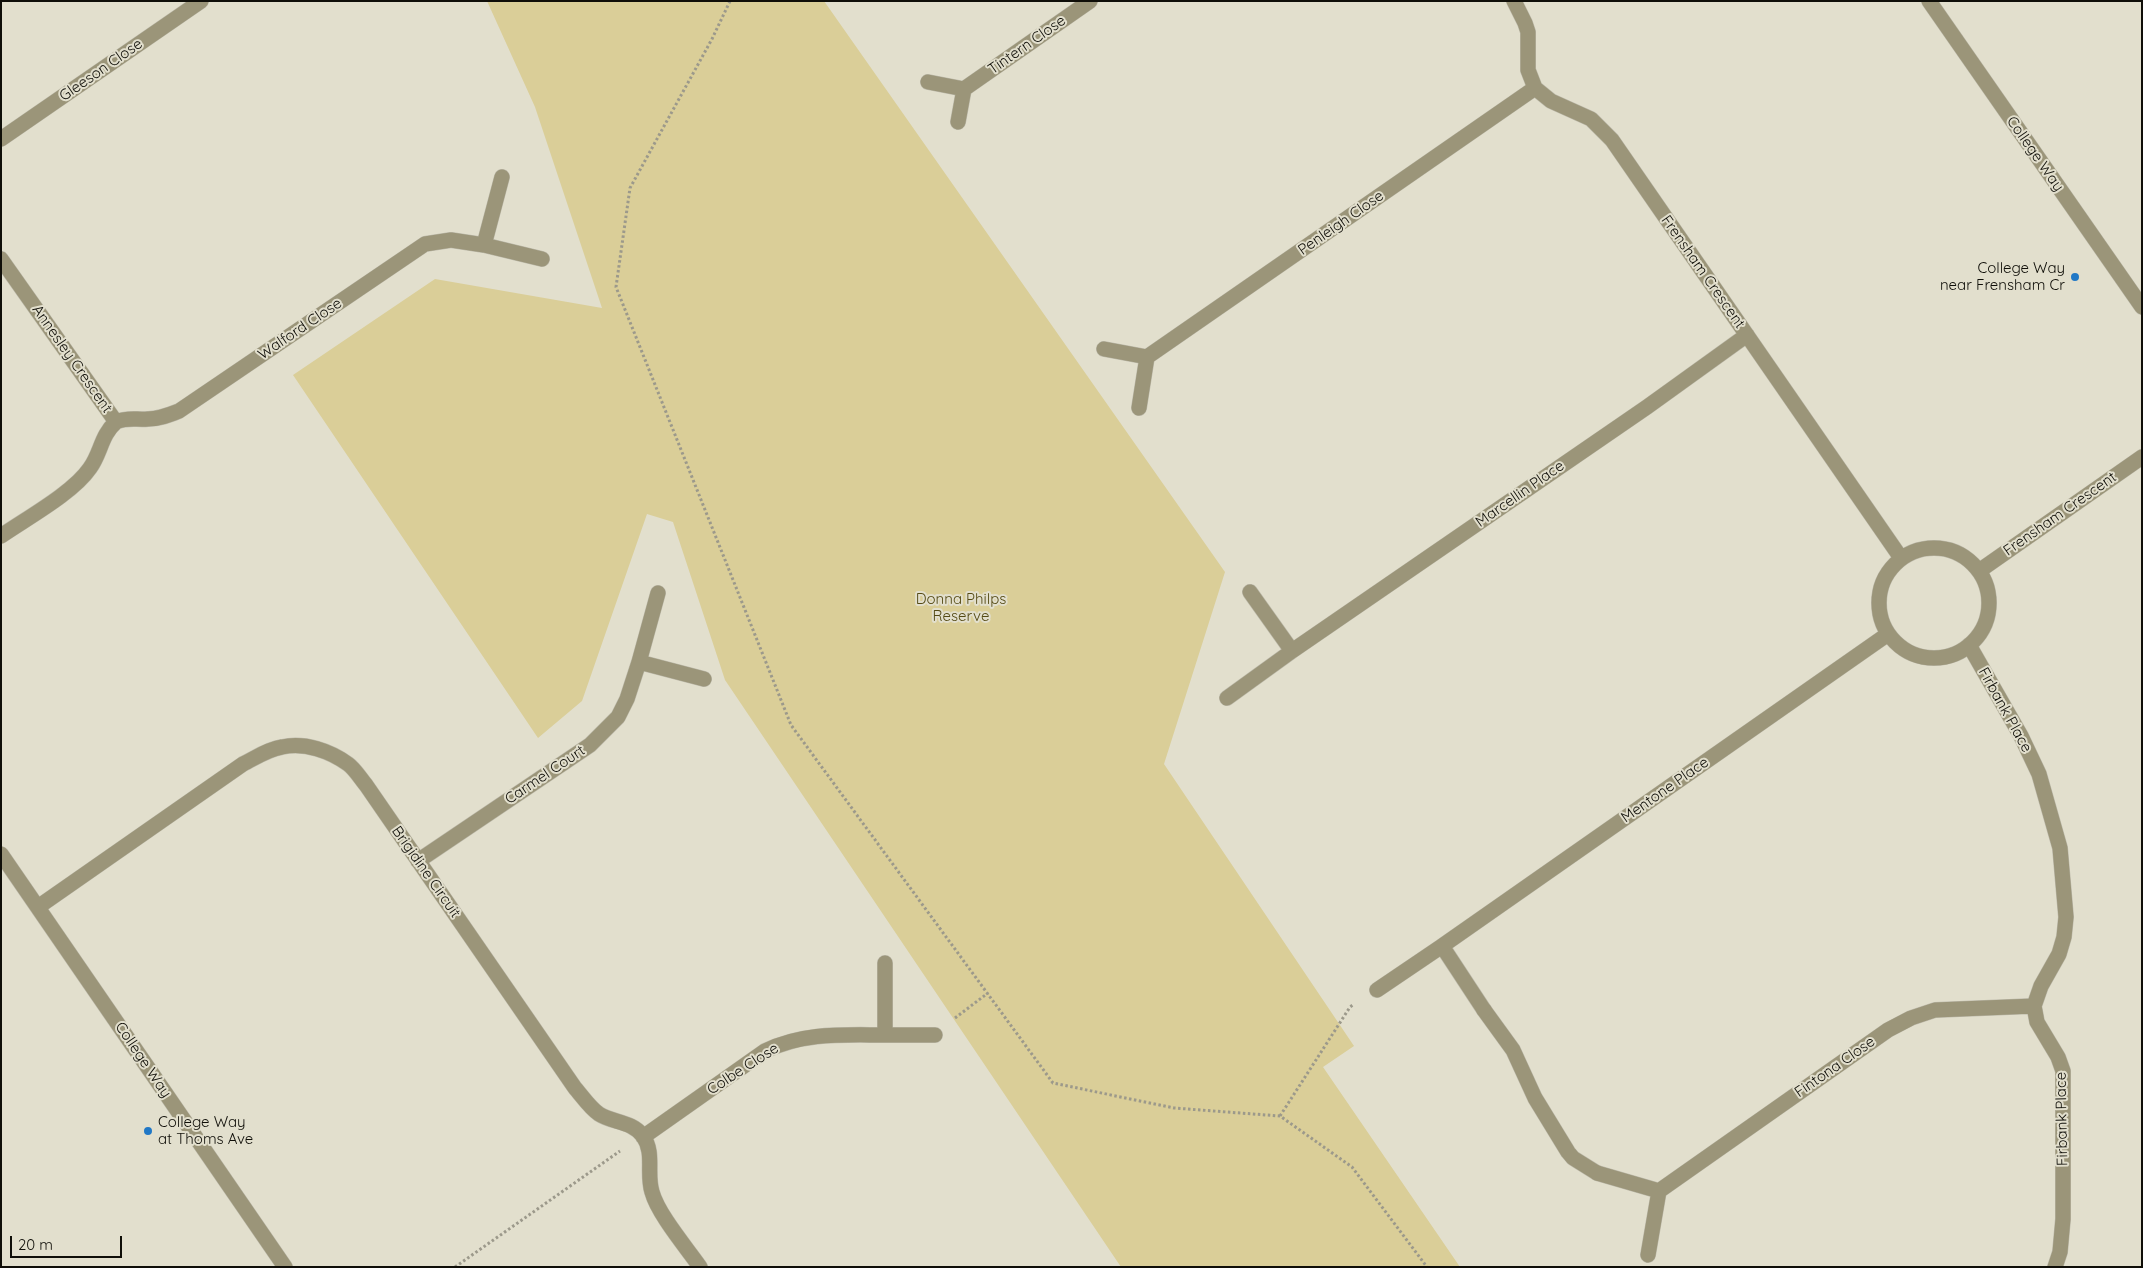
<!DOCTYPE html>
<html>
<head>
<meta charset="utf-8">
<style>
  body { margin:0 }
  #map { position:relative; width:2143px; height:1268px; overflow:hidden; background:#e2dfcd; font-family:Quicksand,sans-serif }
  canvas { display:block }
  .frame { position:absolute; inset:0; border:2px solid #0f0e08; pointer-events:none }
  .scale { position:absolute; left:10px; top:1236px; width:112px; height:22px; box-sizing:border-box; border:2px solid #0f0e08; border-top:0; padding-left:6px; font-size:15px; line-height:18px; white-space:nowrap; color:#0f0e08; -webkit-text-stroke:4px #e2dfcd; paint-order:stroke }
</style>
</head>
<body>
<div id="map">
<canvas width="2143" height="1268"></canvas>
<div class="frame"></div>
<div class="scale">20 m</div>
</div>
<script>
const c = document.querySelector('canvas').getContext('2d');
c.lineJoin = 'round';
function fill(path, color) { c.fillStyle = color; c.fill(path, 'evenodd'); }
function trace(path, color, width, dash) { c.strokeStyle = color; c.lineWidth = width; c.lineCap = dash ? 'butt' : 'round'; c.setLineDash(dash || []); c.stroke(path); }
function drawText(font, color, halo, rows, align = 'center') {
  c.font = font + ' Quicksand,sans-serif'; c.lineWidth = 4; c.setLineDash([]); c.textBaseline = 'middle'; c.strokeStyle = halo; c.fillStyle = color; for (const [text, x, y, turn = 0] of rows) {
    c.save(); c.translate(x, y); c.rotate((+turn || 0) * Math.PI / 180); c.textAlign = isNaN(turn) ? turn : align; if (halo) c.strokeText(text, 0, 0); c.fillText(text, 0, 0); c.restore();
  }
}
fill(new Path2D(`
  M487,1H824L1225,572L1164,764L1354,1046L1323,1067L1460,1267H1121L725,680L673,522L647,514L582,701L538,738L293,375L435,279L602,308L535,107Z`), '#dace98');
const lane = new Path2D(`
  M1484,1010L1513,1050L1535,1098L1568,1152L1573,1158L1597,1173`);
const street = new Path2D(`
  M1514,1L1525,23L1528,32V70L1535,88L1551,101L1591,119L1612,140L1901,558
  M1929,1L2142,307
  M928,82L964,89L958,122
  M964,89L1090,1
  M1,139L201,1
  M502,177L484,245L542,259
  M1,259L116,422C101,435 101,453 90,468C73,493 27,518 1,536
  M1104,349L1147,357L1139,408
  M1147,357L1535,88
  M116,422C127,417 136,420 148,419C159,419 169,415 179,411L425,244L451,240L484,245
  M1879 603a55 55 0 1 1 110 0a55 55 0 1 1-110 0Z
  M1979,571L2142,457
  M658,593L639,662L704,679
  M1969,645L2021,736L2039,774L2060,848L2066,917L2064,937L2059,954L2041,986L2034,1006L2037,1022L2058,1057L2063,1071V1219L2060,1252L2055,1267
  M1292,651L1647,407L1747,335
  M1227,698L1292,651L1250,592
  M1,854L285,1267
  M418,861L590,745L618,717L627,699L639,662
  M38,907L243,764C255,758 268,749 282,747C305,742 330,751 348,764C355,769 360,778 366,785L575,1088C582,1096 590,1108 599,1114C613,1123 632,1121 643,1136C655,1153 646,1173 652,1192C658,1214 686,1247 700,1267
  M1442,946L1888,634
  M885,963V1035H935
  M1377,990L1442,946L1484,1010
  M643,1137L765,1051C804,1032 843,1035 885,1035
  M1597,1173L1659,1191L1648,1255
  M1659,1191L1888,1030L1911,1018L1935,1010L2034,1006`);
trace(lane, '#bcb9aa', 16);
trace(street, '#bcb9aa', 16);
trace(new Path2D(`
  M730,1L712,39L630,188L616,287L791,725L1053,1083L1174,1108L1280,1116L1352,1167L1427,1267
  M955,1018L988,993
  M1280,1116L1350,1007L1354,1004
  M455,1267L620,1151`), '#9c998b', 3, [2.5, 2.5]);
trace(lane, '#9b9579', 15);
trace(street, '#9b9579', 15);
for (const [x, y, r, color] of [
  [2075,277,5,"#2078c6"],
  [148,1131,5,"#2078c6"]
]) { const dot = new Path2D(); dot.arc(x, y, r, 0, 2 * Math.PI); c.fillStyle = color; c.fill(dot); trace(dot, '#e2dfcd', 2); }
drawText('15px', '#0f0e08', '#e2dfcd', [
  ["Tintern Close",1027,45,-35],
  ["Gleeson Close",101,70,-35],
  ["College Way",2035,154,55],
  ["Penleigh Close",1341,223,-35],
  ["Frensham Crescent",1703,272,55],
  ["Walford Close",300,329,-34],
  ["Annesley Crescent",72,359,55],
  ["Marcellin Place",1520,494,-35],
  ["Frensham Crescent",2060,514,-35],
  ["Firbank Place",2005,710,61],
  ["Carmel Court",545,775,-34],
  ["Mentone Place",1665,790,-35],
  ["Brigidine Circuit",426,872,55],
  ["College Way",143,1060,56],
  ["Fintona Close",1835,1067,-35],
  ["Colbe Close",743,1069,-33],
  ["Firbank Place",2062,1119,-91]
]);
drawText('15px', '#0f0e08', '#e2dfcd', [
  ["College Way",2065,268],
  ["near Frensham Cr",2065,285],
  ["College Way",158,1122,"left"],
  ["at Thoms Ave",158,1139,"left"]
], 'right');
drawText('15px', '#544a14', '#e2dfcd', [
  ["Donna Philps",961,599],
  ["Reserve",961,616]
]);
</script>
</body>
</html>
